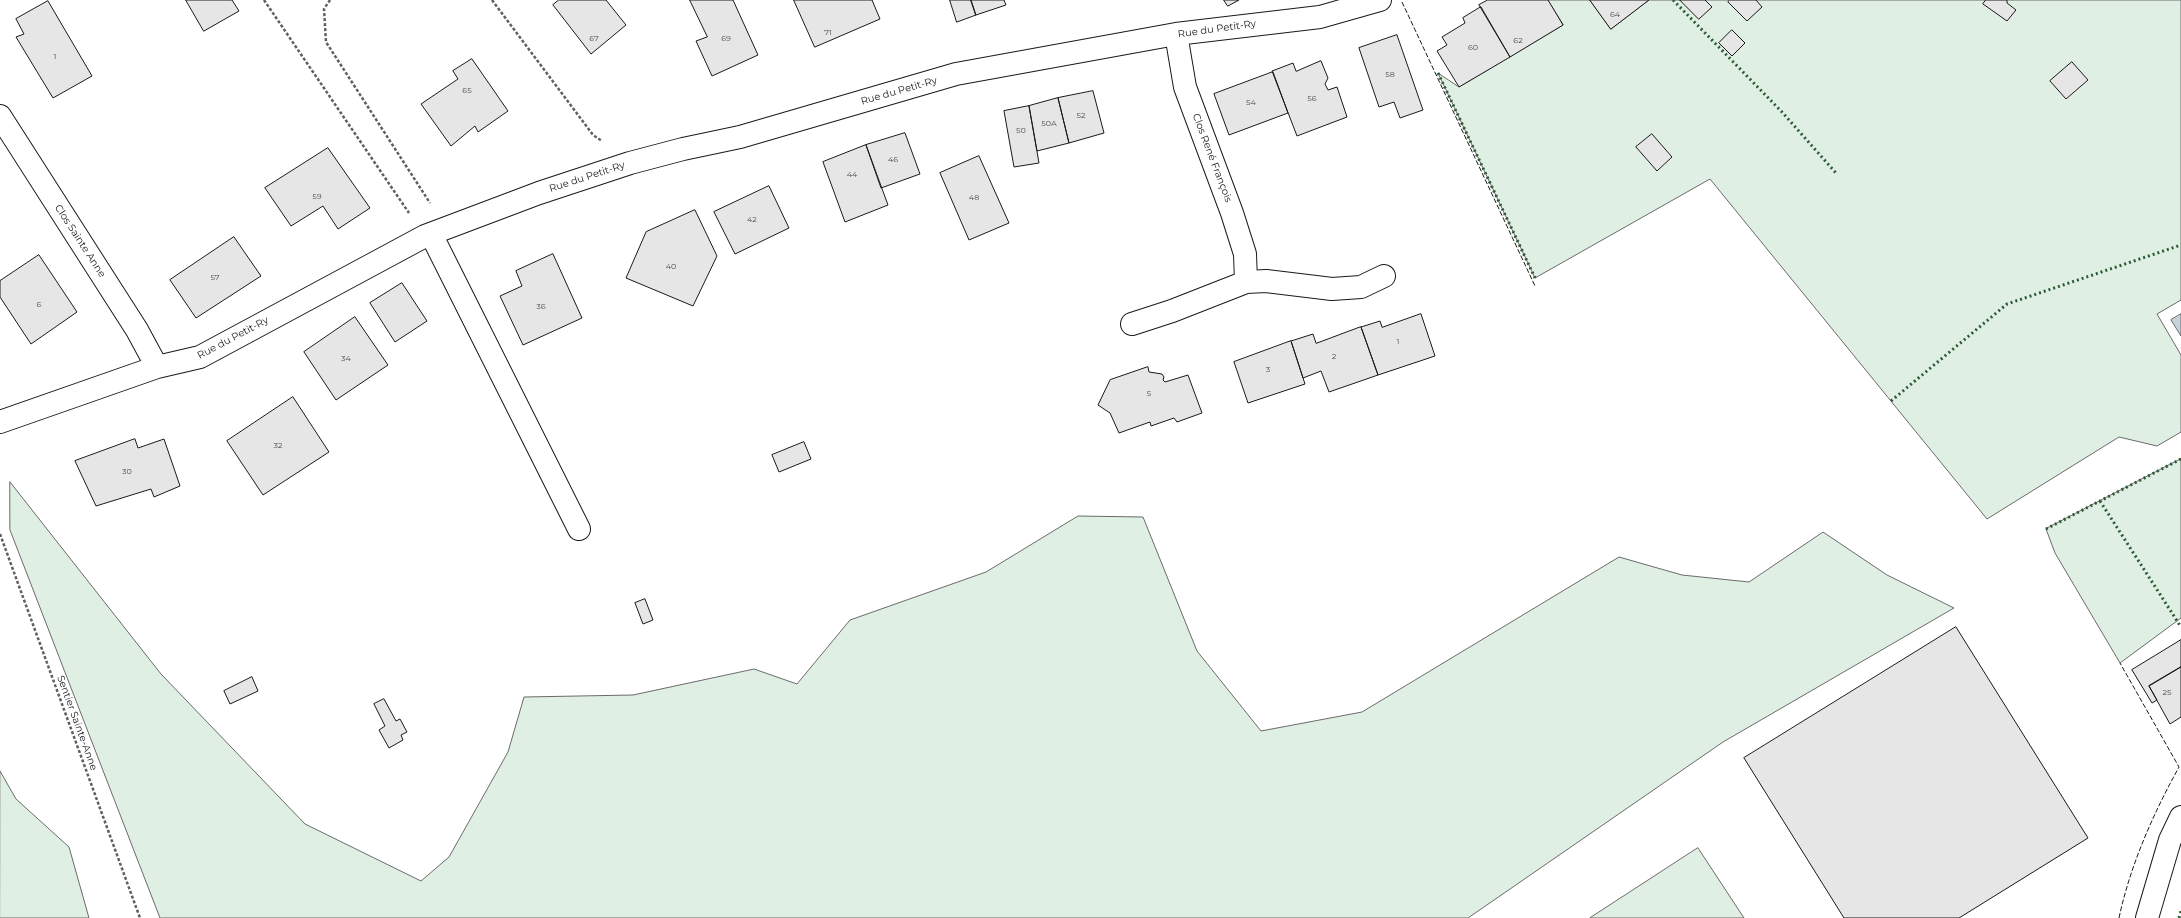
<!DOCTYPE html>
<html>
<head>
<meta charset="utf-8">
<style>
  body { margin:0 }
  canvas { display:block; background:#fff }
</style>
</head>
<body>
<canvas width="2181" height="918"></canvas>
<script>
const c = document.querySelector('canvas').getContext('2d');
c.lineJoin = 'round';
function fill(path, color) { c.fillStyle = color; c.fill(path, 'evenodd'); }
function trace(path, color, width, dash) { c.strokeStyle = color; c.lineWidth = width; c.lineCap = dash ? 'butt' : 'round'; c.setLineDash(dash || []); c.stroke(path); }
function drawText(font, color, halo, rows, align = 'center') {
  c.font = font + ' Montserrat,sans-serif'; c.lineWidth = 3; c.setLineDash([]); c.textBaseline = 'middle'; c.strokeStyle = halo; c.fillStyle = color; for (const [text, x, y, turn = 0] of rows) {
    c.save(); c.translate(x, y); c.rotate((+turn || 0) * Math.PI / 180); c.textAlign = isNaN(turn) ? turn : align; if (halo) c.strokeText(text, 0, 0); c.fillText(text, 0, 0); c.restore();
  }
}
const green = new Path2D(`
  M1548,0H1590L1611,29L1649,0H2181V300L2157,314L2181,355V432L2157,446L2119,437L1987,519L1710,179L1535,278L1438,73L1459,87L1563,25Z
  M2181,459V618L2120,663L2055,553L2046,529Z
  M10,482L161,674L305,824L421,881L449,857L508,752L524,697L633,695L754,669L797,684L850,620L986,572L1078,516L1143,517L1197,651L1261,731L1362,712L1619,557L1682,575L1749,582L1823,532L1887,575L1954,608L1723,742L1468,918H160L10,530Z
  M0,771L16,799L69,847L89,918H0Z
  M1698,848L1744,918H1590Z`);
fill(green, '#e0efe3');
trace(green, '#6a6a6a', 1);
const water = new Path2D(`
  M2181,314V336L2171,320Z`);
fill(water, '#c6d2dc');
trace(water, '#6a6a6a', 1);
const building = new Path2D(`
  M186,0H232L239,11L204,31Z
  M559,0H606L626,25L591,54L553,5Z
  M690,0H733L758,55L712,76L696,41L707,37Z
  M794,0H872L880,19L815,47Z
  M950,0H971L976,15L957,22Z
  M971,0H1004L1006,5L976,15Z
  M1224,0H1239L1228,6Z
  M1488,0H1548L1563,25L1510,57L1479,5Z
  M1590,0H1649L1611,29Z
  M1680,0H1705L1712,7L1699,19Z
  M1730,0H1756L1762,7L1747,21L1728,2Z
  M1986,0H2007V3L2016,10L2007,21L1983,4Z
  M48,1L92,76L53,98L16,37L24,34L16,19Z
  M1481,7L1510,57L1459,87L1437,51L1447,45L1442,37L1465,23L1463,18Z
  M1732,30L1745,43L1732,56L1719,43Z
  M1397,35L1423,110L1400,118L1394,102L1379,107L1359,48Z
  M472,59L508,111L478,132L475,126L451,146L421,104L458,79L453,71Z
  M1321,61L1328,78L1325,84L1328,90L1337,87L1347,117L1297,136L1272,71L1293,63L1296,71Z
  M2072,62L2088,80L2066,99L2050,81Z
  M1273,72L1288,113L1229,135L1214,94Z
  M1093,91L1104,133L1069,143L1058,98Z
  M1058,98L1069,143L1037,151L1029,106Z
  M1029,106L1039,163L1014,167L1004,111Z
  M905,133L920,174L881,188L866,145Z
  M1652,134L1672,157L1657,171L1636,147Z
  M866,145L888,205L845,222L823,162Z
  M328,148L370,208L338,229L323,206L291,226L265,188Z
  M979,156L1009,223L969,240L940,173Z
  M769,186L789,228L735,254L714,212Z
  M695,210L717,256L693,306L626,278L646,232Z
  M234,237L261,276L196,318L170,280Z
  M553,254L582,318L523,345L500,296L522,286L516,271Z
  M39,255L77,312L31,344L0,297V281Z
  M402,283L427,321L395,342L370,303Z
  M1421,314L1435,356L1378,375L1361,327L1380,321L1382,327Z
  M355,317L388,365L336,400L304,352Z
  M1361,327L1378,375L1329,392L1321,371L1303,378L1291,341L1313,334L1316,343Z
  M1291,341L1305,384L1248,403L1234,362Z
  M1148,367L1149,372L1162,374L1164,377L1163,380L1165,382L1188,375L1202,413L1177,422L1174,418L1151,426L1150,422L1119,433L1110,413L1098,405L1110,380Z
  M293,397L329,452L263,495L227,441Z
  M135,439L138,448L164,439L180,486L154,497L151,489L96,506L75,461Z
  M804,442L811,459L779,472L772,455Z
  M645,599L653,620L643,624L635,603Z
  M1956,627L2088,838L1959,918H1844L1744,758Z
  M2181,640V667L2149,686L2157,700L2152,703L2132,670Z
  M2181,667V717L2170,724L2149,686Z
  M252,677L258,691L230,704L224,691Z
  M384,699L396,721L400,719L407,732L401,735L403,740L389,748L379,730L385,726L374,704Z`);
fill(building, '#e6e6e6');
trace(building, '#1a1a1a', 1);
const minor = new Path2D(`
  M1176,34L1185,87L1232,213L1245,254L1246,282
  M0,116L137,330L157,367
  M431,234L579,529
  M1132,324L1172,311L1246,282L1266,281L1332,289L1361,287L1384,276
  M0,422L157,367L200,357L425,236L539,193L630,163L683,149L740,137L956,74L1176,34L1320,17L1380,0
  M2147,918L2170,840L2181,817`);
trace(minor, '#1a1a1a', 24);
trace(new Path2D(`
  M264,0L409,213
  M330,0L324,9L326,42L430,203
  M492,0L593,135L602,141
  M0,534L140,918`), '#5f5f5f', 2.5, [3, 2]);
trace(minor, '#fff', 22);
trace(new Path2D(`
  M1673,0L1781,111L1836,173
  M1438,73L1536,280
  M1891,401L2007,304L2181,245
  M2100,501L2181,627
  M2046,529L2181,459
  M2179,918L2181,911`), '#2b5a34', 3, [2, 3]);
trace(new Path2D(`
  M1402,2L1535,286
  M2119,918C2130,866 2153,814 2179,767L2120,663`), '#1a1a1a', 1, [5, 2]);
drawText('8px', '#4d4d4d', null, [
  ["64",1615,15],
  ["71",828,33],
  ["67",594,39],
  ["69",726,39],
  ["62",1518,41],
  ["60",1473,48],
  ["1",55,57],
  ["58",1390,75],
  ["65",467,91],
  ["56",1312,99],
  ["54",1251,103],
  ["52",1081,116],
  ["50A",1049,124],
  ["50",1021,131],
  ["46",893,160],
  ["44",852,175],
  ["59",317,197],
  ["48",974,198],
  ["42",752,220],
  ["40",671,267],
  ["57",215,278],
  ["6",39,305],
  ["36",541,307],
  ["1",1398,342],
  ["2",1334,357],
  ["34",346,359],
  ["3",1268,370],
  ["5",1149,394],
  ["32",278,446],
  ["30",127,472],
  ["25",2167,693]
]);
drawText('10px', '#1a1a1a', '#fff', [
  ["Rue du Petit-Ry",1217,29,-8],
  ["Rue du Petit-Ry",899,91,-16],
  ["Clos René François",1212,158,69],
  ["Rue du Petit-Ry",587,177,-18],
  ["Clos Sainte Anne",80,241,57],
  ["Rue du Petit-Ry",233,338,-28],
  ["Sentier Sainte-Anne",77,723,70]
]);
</script>
</body>
</html>
